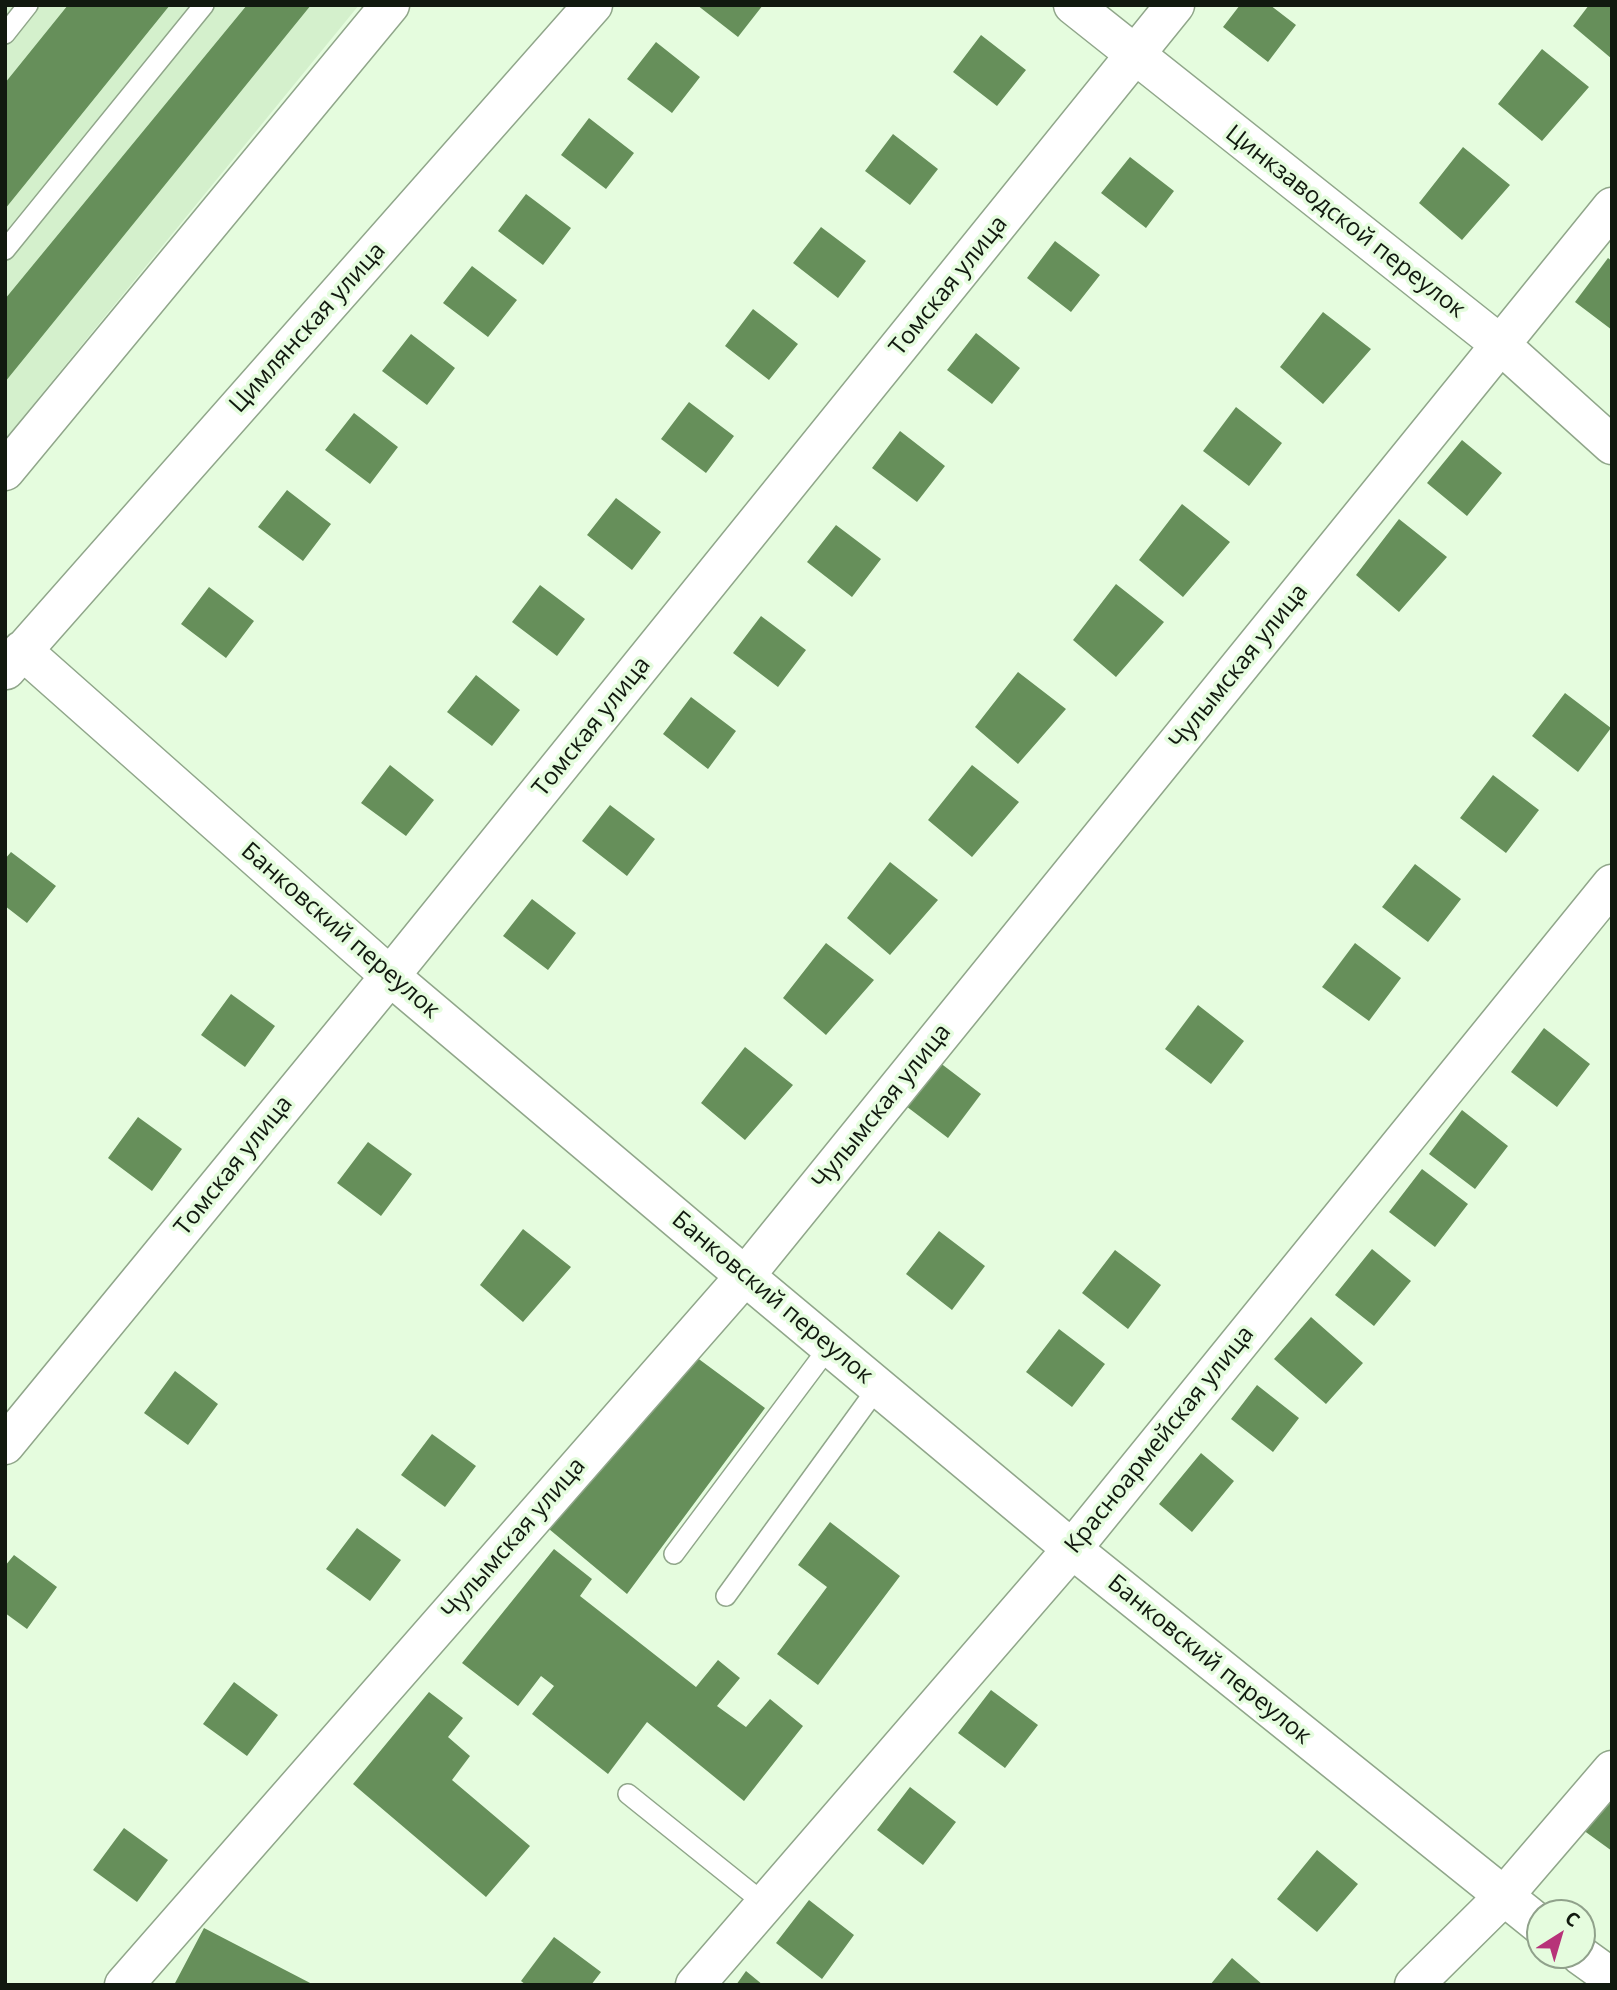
<!DOCTYPE html>
<html>
<head>
<meta charset="utf-8">
<style>
  body { margin:0 }
  #map { position:relative; width:1617px; height:1990px; overflow:hidden; background:#e5fcde; font-family:"Open Sans",sans-serif }
  canvas { display:block }
  .frame { position:absolute; inset:0; border:7px solid #11190f; pointer-events:none }
  .north { position:absolute; left:1526px; top:1899px; width:70px; height:70px; box-sizing:border-box; background:#e5fcde; border:2px solid #90a18b; border-radius:50%; rotate:37deg; font-size:19px; font-weight:700; line-height:28px; text-align:center; color:#11190f }
  .north::after { content:''; display:block; margin:auto; width:24px; height:32px; background:#b73379; clip-path:polygon(50% 0,100% 100%,50% 72%,0 100%) }
</style>
</head>
<body>
<div id="map">
<canvas width="1617" height="1990"></canvas>
<div class="frame"></div>
<div class="north">С</div>
</div>
<script>
const c = document.querySelector('canvas').getContext('2d');
c.lineJoin = 'round';
function fill(path, color) { c.fillStyle = color; c.fill(path, 'evenodd'); }
function trace(path, color, width, dash) { c.strokeStyle = color; c.lineWidth = width; c.lineCap = dash ? 'butt' : 'round'; c.setLineDash(dash || []); c.stroke(path); }
function drawText(font, color, halo, rows, align = 'center') {
  c.font = font + ' "Open Sans",sans-serif'; c.lineWidth = 7; c.setLineDash([]); c.textBaseline = 'middle'; c.strokeStyle = halo; c.fillStyle = color; for (const [text, x, y, turn = 0] of rows) {
    c.save(); c.translate(x, y); c.rotate((+turn || 0) * Math.PI / 180); c.textAlign = isNaN(turn) ? turn : align; if (halo) c.strokeText(text, 0, 0); c.fillText(text, 0, 0); c.restore();
  }
}
fill(new Path2D(`
  M5,5H359L5,439Z`), '#d4f0cc');
fill(new Path2D(`
  M68,5H170L5,209V83Z
  M247,5H311L5,382V299Z
  M697,5H763L738,37Z
  M1240,5H1270L1296,25L1268,62L1223,27Z
  M1589,5H1612V59L1573,26Z
  M981,35L1026,70L997,106L953,72Z
  M656,42L700,77L672,113L627,79Z
  M1542,49L1589,87L1542,141L1498,104Z
  M589,118L634,153L606,189L561,155Z
  M893,134L938,169L910,205L865,171Z
  M1463,147L1510,185L1462,240L1419,203Z
  M1130,157L1174,191L1146,228L1101,193Z
  M526,194L571,228L543,265L498,231Z
  M821,227L866,261L838,298L793,263Z
  M1055,241L1100,275L1071,312L1027,278Z
  M1608,258L1612,261V330L1575,302Z
  M472,266L517,300L488,337L443,303Z
  M753,309L798,344L769,380L725,346Z
  M1323,312L1371,349L1323,404L1280,367Z
  M976,333L1020,368L992,404L947,370Z
  M411,334L455,368L427,405L382,371Z
  M689,402L734,436L706,473L661,439Z
  M1236,407L1282,443L1249,486L1203,451Z
  M354,413L398,447L370,484L325,450Z
  M900,431L945,466L917,502L872,468Z
  M1462,440L1502,473L1467,516L1427,483Z
  M287,490L331,524L303,561L258,527Z
  M616,498L661,532L632,570L587,535Z
  M1182,504L1230,542L1183,597L1139,560Z
  M1399,519L1447,557L1399,612L1356,575Z
  M836,525L881,559L852,597L807,562Z
  M1116,584L1164,622L1116,677L1073,640Z
  M540,585L585,619L557,656L512,622Z
  M209,587L254,621L226,658L181,624Z
  M761,616L806,650L778,687L733,653Z
  M1018,672L1066,709L1018,764L975,727Z
  M476,675L520,710L492,746L447,712Z
  M1565,693L1611,728L1578,772L1532,736Z
  M691,697L736,731L708,769L663,734Z
  M390,765L434,800L406,836L361,803Z
  M972,765L1019,802L972,857L928,820Z
  M1493,775L1539,810L1506,853L1460,818Z
  M610,805L655,839L627,876L582,841Z
  M11,852L56,886L27,923L5,906V859Z
  M890,862L938,900L890,955L847,918Z
  M1415,864L1461,899L1428,942L1382,907Z
  M532,899L576,933L548,970L503,936Z
  M826,943L874,980L826,1035L783,998Z
  M1355,943L1401,978L1369,1021L1322,987Z
  M231,994L275,1026L245,1067L201,1035Z
  M1198,1005L1244,1041L1211,1084L1165,1049Z
  M1544,1028L1590,1064L1557,1107L1511,1072Z
  M745,1047L793,1085L745,1140L701,1103Z
  M935,1059L981,1094L948,1138L902,1103Z
  M1462,1110L1508,1146L1475,1189L1429,1154Z
  M138,1117L182,1149L152,1191L108,1158Z
  M368,1142L412,1174L381,1216L337,1183Z
  M1422,1169L1468,1204L1435,1247L1389,1212Z
  M523,1229L571,1267L523,1322L480,1285Z
  M939,1231L985,1266L952,1310L906,1274Z
  M1372,1249L1411,1281L1374,1326L1335,1295Z
  M1115,1250L1161,1285L1128,1329L1082,1293Z
  M1311,1317L1363,1363L1326,1404L1274,1359Z
  M1059,1329L1105,1364L1072,1407L1026,1372Z
  M692,1354L765,1408L627,1594L549,1529Z
  M175,1371L218,1404L188,1445L144,1413Z
  M1257,1385L1299,1418L1273,1452L1231,1419Z
  M432,1434L476,1466L445,1507L401,1475Z
  M1201,1453L1234,1481L1192,1532L1159,1504Z
  M830,1522L900,1576L818,1685L777,1654L827,1587L798,1565Z
  M357,1528L401,1560L370,1601L326,1569Z
  M554,1549L592,1579L580,1596L696,1687L718,1660L740,1678L717,1706L746,1727L770,1699L803,1726L744,1801L647,1722L608,1774L532,1714L554,1686L541,1676L518,1706L462,1663Z
  M14,1555L57,1587L27,1629L5,1613V1566Z
  M234,1682L278,1715L247,1756L203,1724Z
  M991,1690L1038,1725L1005,1768L958,1733Z
  M429,1692L463,1718L448,1737L470,1756L452,1780L530,1846L486,1897L353,1784Z
  M910,1787L956,1822L923,1865L877,1830Z
  M1612,1794V1851L1583,1830Z
  M124,1828L168,1860L137,1902L93,1870Z
  M1317,1850L1358,1884L1317,1932L1277,1899Z
  M809,1900L854,1935L822,1979L776,1943Z
  M204,1928L314,1985H174Z
  M554,1937L601,1972L591,1985H526L521,1981Z
  M1232,1958L1263,1985H1210Z
  M746,1971L763,1985H736Z`), '#668f5a');
const lane = new Path2D(`
  M5,34L28,5
  M5,250L204,5
  M674,1554L829,1347
  M726,1596L878,1387
  M628,1794L765,1904`);
const street = new Path2D(`
  M1073,5L1501,345L1612,445
  M5,471L390,5
  M22,650L390,976L745,1276L1072,1549L1540,1925
  M6,670L593,5
  M5,1445L390,976L1175,5
  M1580,1955L1612,1978
  M124,1985L745,1276L1612,207
  M695,1985L1072,1549L1612,884
  M1414,1985L1503,1897L1612,1770`);
trace(lane, '#90a68a', 22);
trace(street, '#90a68a', 41);
trace(lane, '#fff', 19);
trace(street, '#fff', 38);
drawText('24px', '#11190f', '#e5fcde', [
  ["Цинкзаводской переулок",1345,222,38],
  ["Томская улица",949,286,-51],
  ["Цимлянская улица",308,328,-48],
  ["Чулымская улица",1239,667,-51],
  ["Томская улица",592,727,-51],
  ["Банковский переулок",340,931,41],
  ["Чулымская улица",882,1107,-51],
  ["Томская улица",234,1166,-51],
  ["Банковский переулок",772,1298,40],
  ["Красноармейская улица",1160,1440,-51],
  ["Чулымская улица",514,1539,-49],
  ["Банковский переулок",1209,1660,39]
]);
</script>
</body>
</html>
